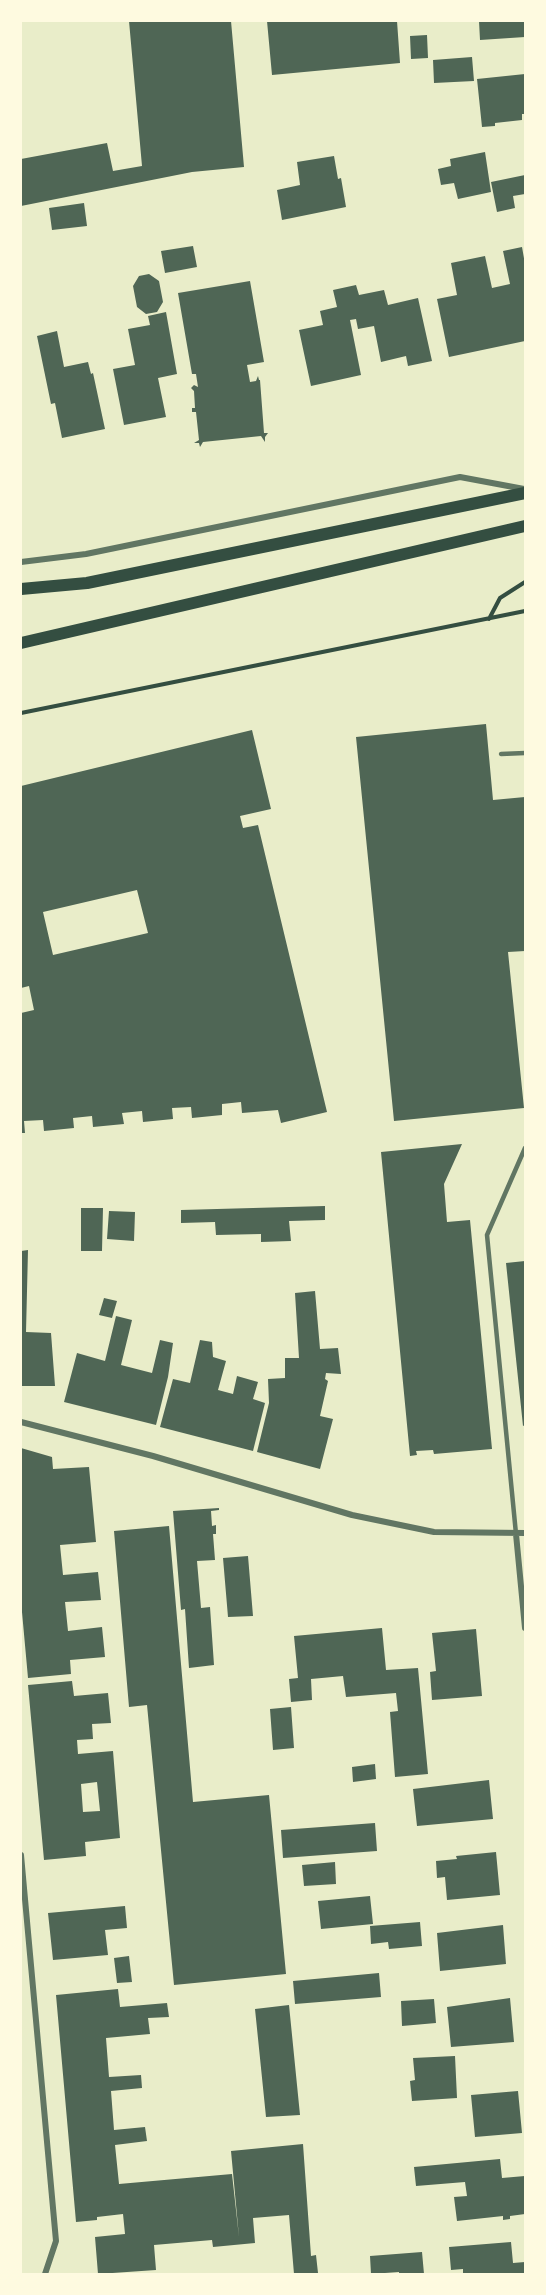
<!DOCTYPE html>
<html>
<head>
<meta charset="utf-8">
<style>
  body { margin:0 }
  #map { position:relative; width:546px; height:2295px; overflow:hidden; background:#e9edc9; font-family:"Open Sans",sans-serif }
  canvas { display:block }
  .frame { position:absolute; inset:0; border:22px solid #fefae0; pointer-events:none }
</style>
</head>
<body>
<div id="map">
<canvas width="546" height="2295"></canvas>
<div class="frame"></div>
</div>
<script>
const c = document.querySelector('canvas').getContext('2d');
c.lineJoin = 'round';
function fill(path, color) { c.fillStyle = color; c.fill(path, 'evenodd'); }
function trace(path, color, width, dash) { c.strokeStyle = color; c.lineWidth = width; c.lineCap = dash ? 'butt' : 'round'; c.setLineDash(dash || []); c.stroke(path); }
fill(new Path2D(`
  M129,21H231L244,167L192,172L21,206V159L107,143L113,171L142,166Z
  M267,21H397L400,63L272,75Z
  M479,21H525V37L480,40Z
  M427,35L428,58L411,59L410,36Z
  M472,57L474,81L434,83L433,60Z
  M525,74V114H522V120L495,123V126L482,127L477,79Z
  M485,152L491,192L458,199L454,183L441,185L438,169L451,166L450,159Z
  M334,156L338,179L341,178L346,207L282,220L277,190L300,185L297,162Z
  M525,175V194L513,196L515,208L497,212L491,182Z
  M84,203L87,226L52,230L49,208Z
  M193,246L197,267L165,273L161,251Z
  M522,247L525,264V341L449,357L437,299L457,295L451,263L485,256L492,288L510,284L503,251Z
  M149,274L159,281L163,302L157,312L146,314L137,307L133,286L139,276Z
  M250,281L264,362L247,365L250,382L256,381L258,376L259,380H260L264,433H268L265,437V442L261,436L203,442L200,447L199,443H194L199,440L196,412H192V408H195L194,391L191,388L194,385L198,387L196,374H192L178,293Z
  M356,285L359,295L384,290L388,305L418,298L432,361L408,366L406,356L381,362L374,326L358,329L356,319L350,320L361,375L311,386L299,330L323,325L320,311L337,307L333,290Z
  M166,312L177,374L158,378L166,417L124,425L113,369L135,365L128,329L150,325L148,316Z
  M57,331L64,367L88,362L91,374L93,373L105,429L62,438L55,403L51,404L37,336Z
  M486,724L493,800L525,797V951L508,952L524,1108L394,1121L356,737Z
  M252,730L271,809L240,816L243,828L258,825L327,1112L281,1123L278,1110L242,1113L241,1102L222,1104V1115L192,1118L191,1107L172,1108L173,1119L143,1122L142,1111L122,1113L124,1124L93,1127L92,1116L73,1118L74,1128L44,1131L43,1120L24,1121L25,1133H21V1013L34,1010L29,986L21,988V786ZM137,890L148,933L53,955L43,912Z
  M462,1144L444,1184L447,1222L470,1220L492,1449L434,1454L433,1450L416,1451L417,1455L410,1456L381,1152Z
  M325,1206V1220L289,1221L291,1241L261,1242V1234L216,1235L215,1222L181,1223V1210Z
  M81,1208H103L102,1251H81Z
  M109,1211L135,1212L134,1241L107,1239Z
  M28,1250L26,1332L51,1333L55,1386H21V1251Z
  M525,1261V1425L523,1426L506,1263Z
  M315,1291L320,1349L338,1348L341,1374L326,1373L325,1379L328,1381L320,1416L333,1419L320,1469L257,1452L269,1403L268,1379L285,1378V1358H299L295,1293Z
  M104,1298L117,1301L112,1318L99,1315Z
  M116,1316L132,1320L121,1365L152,1373L160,1340L173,1343L168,1377L156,1425L64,1402L77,1353L105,1361Z
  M200,1340L212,1342L213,1357L226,1361L218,1390L233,1394L237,1376L258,1382L253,1399L265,1403L253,1451L160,1427L173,1379L190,1383Z
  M21,1448L52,1457L53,1469L89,1467L96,1542L60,1545L63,1575L98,1572L101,1600L65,1602L68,1631L102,1627L105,1657L70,1660L71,1674L28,1678L21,1601Z
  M219,1508V1510L211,1511L212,1526L216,1525V1534H213L215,1560L197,1561L201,1608L210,1607L214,1665L189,1668L185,1609L181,1610L173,1511Z
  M169,1526L193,1802L269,1795L286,1974L174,1985L147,1705L129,1707L114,1531Z
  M248,1556L253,1616L228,1617L223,1558Z
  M382,1628L386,1670L418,1668L428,1774L395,1777L390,1712L398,1711L396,1693L346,1697L343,1676L311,1679L312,1700L291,1702L289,1679L298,1678L294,1636Z
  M476,1629L482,1696L432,1700L430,1672L436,1671L432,1633Z
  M72,1681L74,1696L108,1693L111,1723L92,1724L93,1739L77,1740L78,1754L113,1751L120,1838L85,1842L86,1856L44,1860L28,1685ZM97,1782L100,1811L83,1812L81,1784Z
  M291,1707L294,1748L273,1750L270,1709Z
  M375,1764L376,1779L353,1782L352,1767Z
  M489,1780L493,1819L417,1826L413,1789Z
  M375,1823L377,1851L283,1858L281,1830Z
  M496,1852L500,1895L447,1900L445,1877L437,1878L436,1861L457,1859L456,1856Z
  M335,1862L336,1884L304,1886L302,1865Z
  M370,1896L373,1924L321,1929L318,1901Z
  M125,1906L127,1928L105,1930L108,1955L53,1960L48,1913Z
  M420,1922L422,1946L389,1949L388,1942L371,1944L370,1926Z
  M503,1925L506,1964L440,1971L437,1933Z
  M129,1956L132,1982L117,1983L114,1958Z
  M379,1973L381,1997L295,2004L293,1981Z
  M118,1989L120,2007L167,2003L169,2017L148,2018L150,2034L106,2038L109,2077L141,2075L142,2088L111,2091L114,2130L145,2127L147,2141L115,2145L119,2184L232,2174L239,2237L231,2151L303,2144L311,2256L316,2255L318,2273L294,2274L289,2215L253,2218L255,2243L213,2247L212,2240L154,2245L156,2270L98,2274L95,2237L125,2234L123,2214L97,2217V2220L76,2222L56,1995Z
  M510,1998L514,2042L451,2047L447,2007Z
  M434,1999L436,2023L402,2026L401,2001Z
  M289,2005L300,2115L266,2117L255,2009Z
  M455,2056L457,2098L412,2101L410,2081L415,2080L413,2058Z
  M518,2091L522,2133L475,2137L471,2095Z
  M500,2159L502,2178L525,2176V2214L510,2216V2219L503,2220V2216L457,2221L454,2197L467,2196L465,2182L416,2186L414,2167Z
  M511,2242L513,2263L525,2262V2274H463V2269L451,2270L449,2247Z
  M422,2252L424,2274H399V2272L371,2274L370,2256Z`), '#4f6655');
trace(new Path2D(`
  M489,619L500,598L525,582
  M21,713L525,611`), '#344e41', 4);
trace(new Path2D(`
  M501,754L525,753
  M516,1534L487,1235L525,1148`), '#617663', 4.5);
trace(new Path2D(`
  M21,562L86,554L460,477L524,489
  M21,1422L153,1456L352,1515L434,1532L525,1533
  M516,1534L525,1628
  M21,1855L56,2241L45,2274`), '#617663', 6);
trace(new Path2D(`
  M21,589L87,583L525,493
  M21,643L525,526`), '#344e41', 12);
</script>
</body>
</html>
